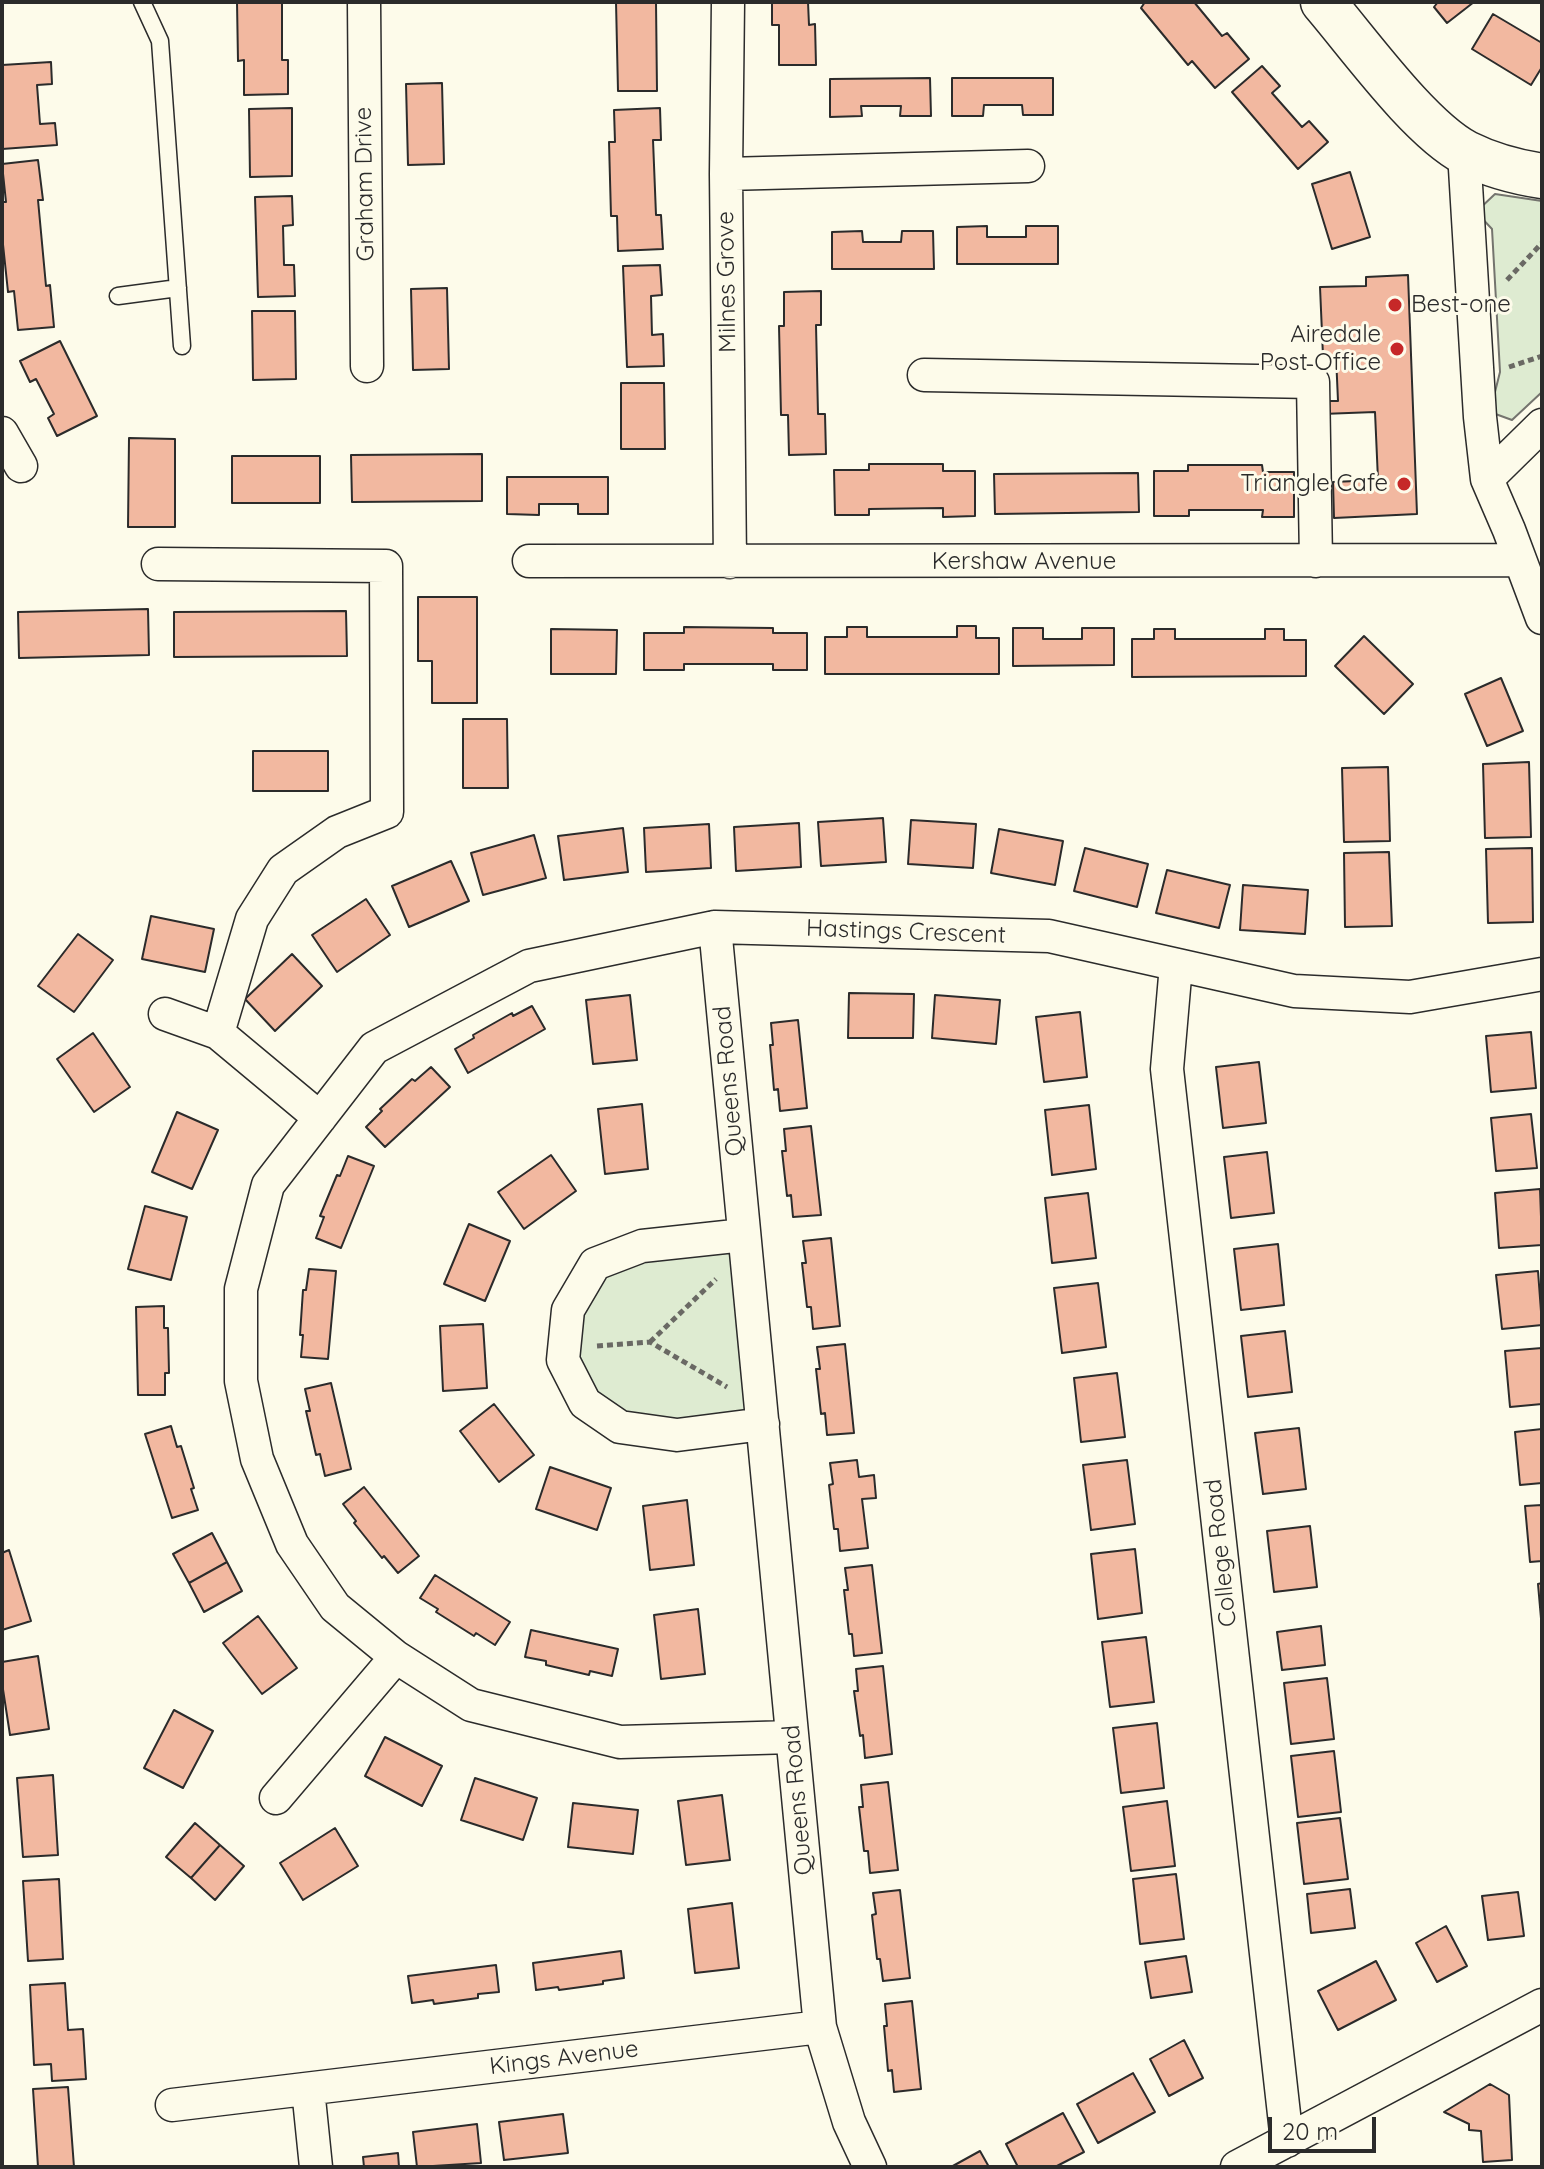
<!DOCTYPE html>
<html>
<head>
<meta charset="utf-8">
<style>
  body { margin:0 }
  #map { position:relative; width:1544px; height:2169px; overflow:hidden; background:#fdfbea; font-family:Quicksand,sans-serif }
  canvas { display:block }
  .frame { position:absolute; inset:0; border:4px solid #2b2b2b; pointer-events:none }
  .scale { position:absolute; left:1268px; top:2117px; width:108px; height:36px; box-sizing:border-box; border:4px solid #2b2b2b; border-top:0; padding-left:10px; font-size:24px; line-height:28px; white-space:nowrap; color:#2b2b2b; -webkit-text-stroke:6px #fdfbea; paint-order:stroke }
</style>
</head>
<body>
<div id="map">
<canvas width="1544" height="2169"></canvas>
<div class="frame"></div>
<div class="scale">20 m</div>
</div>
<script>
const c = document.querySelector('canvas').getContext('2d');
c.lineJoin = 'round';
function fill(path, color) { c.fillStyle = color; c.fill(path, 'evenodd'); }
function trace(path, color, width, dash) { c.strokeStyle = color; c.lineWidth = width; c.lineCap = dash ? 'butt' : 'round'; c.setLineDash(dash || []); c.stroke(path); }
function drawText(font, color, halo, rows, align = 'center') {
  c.font = font + ' Quicksand,sans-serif'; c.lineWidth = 6; c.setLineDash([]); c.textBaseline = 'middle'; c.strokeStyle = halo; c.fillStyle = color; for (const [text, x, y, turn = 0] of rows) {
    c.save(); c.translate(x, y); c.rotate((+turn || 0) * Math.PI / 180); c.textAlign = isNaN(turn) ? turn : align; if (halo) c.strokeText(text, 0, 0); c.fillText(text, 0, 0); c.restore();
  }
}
const green = new Path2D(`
  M1495,194L1542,201V392L1512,420L1490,412L1500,372L1492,229L1476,212Z
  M744,1235L760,1407L677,1435L585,1403L568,1310L595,1264Z`);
fill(green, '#deebd1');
trace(green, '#74746e', 2);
const building = new Path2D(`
  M237,2H282V60H288V94L244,95V60L238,61Z
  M616,2H656L657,91H618Z
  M772,2H808L809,25L815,24L816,65H779V25H772Z
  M1145,2H1194L1222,36L1227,33L1249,59L1215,88L1192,61L1188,65L1141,8Z
  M1438,2H1474L1447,23L1434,7Z
  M1493,14L1542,43V67L1531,85L1472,49Z
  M51,62L52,84L37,85L40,124L55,123L57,145L2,149V65Z
  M1262,66L1280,86L1272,93L1302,127L1309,121L1328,142L1298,169L1232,92Z
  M930,78L931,116H900L901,106H861L862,116L830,117V79Z
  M952,78H1053V115H1023L1022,105H984L983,116H952Z
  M442,83L444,164L408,165L406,84Z
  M292,108V176L250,177L249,109Z
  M660,108L661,140H653L656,215H661L663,249L618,251L617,216H611L609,142H615L614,110Z
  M38,160L43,200H38L46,286L50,285L54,327L18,330L14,291L8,292L2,235V202H6L2,164Z
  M1350,172L1370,237L1332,249L1312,184Z
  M292,196L293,225L283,226L284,265H294L295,296L258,297L255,197Z
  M987,226V237H1026V226H1058V264H957V227Z
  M862,231L863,242H901L902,231H933L934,269H832V232Z
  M660,265L662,295L651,296L652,335L663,334L664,366L627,367L623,266Z
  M1408,275L1417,514L1334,518L1333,482L1378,480L1375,412L1322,414L1321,401H1338L1336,356H1323L1320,287L1366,286V277Z
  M447,288L449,369L413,370L411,289Z
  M821,291V325H816L818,414H825L826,454L789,455L788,415H781L779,326H784V292Z
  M252,311H295L296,379L253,380Z
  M60,341L97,416L57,436L48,418L54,414L36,379L30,382L20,361Z
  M621,383H664L665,449H621Z
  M129,438L175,439V527H128Z
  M482,454V501L352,502L351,455Z
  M232,456H320V503H232Z
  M869,464H943V471H975V516L943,517V508L869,509V515H835L834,470H869Z
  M1188,465H1262L1263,472H1294V517H1262L1263,510H1189V516H1154V471H1188Z
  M1138,473L1139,512L995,514L994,474Z
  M507,477H608V514H578V504H539V515L507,514Z
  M418,597H477V703H432V661H418Z
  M148,609L149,655L19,658L18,612Z
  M346,611L347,656L174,657V612Z
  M957,626H976V638H999V674H825V637H847V627H867V637H957Z
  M684,627L773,628V633H807V670H773V664H684V670H644V633H684Z
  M1013,628H1043V639H1082V628H1114V665L1013,666Z
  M551,629L617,630L616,674H551Z
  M1154,629H1175V639H1265V629H1284V640H1306V676L1132,677V639H1154Z
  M1364,636L1413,684L1384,714L1335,666Z
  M1501,678L1523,731L1487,746L1465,694Z
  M463,719H507L508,788H463Z
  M253,751H328V791H253Z
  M1529,762L1531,837L1485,838L1483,764Z
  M1388,767L1390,841L1344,842L1342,768Z
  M883,818L886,862L821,866L818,822Z
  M911,820L976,824L973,868L908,864Z
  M799,823L801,867L736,871L734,827Z
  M709,824L711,868L646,872L644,828Z
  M623,828L628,872L564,880L558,836Z
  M999,829L1063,841L1055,885L991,873Z
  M534,835L546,878L483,895L471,853Z
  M1085,848L1148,864L1137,907L1074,891Z
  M1532,848L1533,922L1488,923L1486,849Z
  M1389,852L1392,926L1345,927L1344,853Z
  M451,861L469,901L409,927L392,886Z
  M1167,870L1230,885L1219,928L1156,913Z
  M1243,885L1308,890L1305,934L1240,930Z
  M366,899L390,935L337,972L312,935Z
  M151,916L214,929L205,972L142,959Z
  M78,934L113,960L74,1012L38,986Z
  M292,954L322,986L275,1031L245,999Z
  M849,993L914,994L913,1038H848Z
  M630,995L637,1060L593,1064L586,1000Z
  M935,995L1000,1000L996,1044L932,1038Z
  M532,1006L545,1029L468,1073L455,1049L474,1038L473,1035L512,1013L513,1016Z
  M1080,1012L1087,1077L1044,1082L1036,1017Z
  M798,1020L807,1108L780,1111L778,1089L774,1090L770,1045H773L771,1023Z
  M1531,1032L1536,1088L1491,1092L1486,1036Z
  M93,1033L130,1087L94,1112L57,1059Z
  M1259,1062L1266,1123L1223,1128L1216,1067Z
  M431,1067L450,1087L385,1147L366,1127L382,1111L380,1109L412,1079L415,1081Z
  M642,1104L648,1169L605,1174L598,1109Z
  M1089,1105L1096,1169L1052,1175L1045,1110Z
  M177,1112L218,1130L192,1189L152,1172Z
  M1531,1114L1537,1168L1496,1171L1491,1118Z
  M811,1126L821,1215L793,1217L791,1195L787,1196L782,1151H786L784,1129Z
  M1267,1152L1274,1213L1231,1218L1224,1157Z
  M551,1155L576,1191L524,1229L498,1192Z
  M348,1156L374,1166L341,1248L316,1238L324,1217L320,1216L337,1175L340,1176Z
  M1540,1189L1542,1245L1499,1248L1495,1193Z
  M1088,1193L1096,1258L1052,1263L1045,1198Z
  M145,1206L187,1217L171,1280L128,1269Z
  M469,1224L510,1241L485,1301L444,1284Z
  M831,1238L840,1326L813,1329L811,1307H807L802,1263H806L803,1241Z
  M1278,1244L1284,1305L1241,1310L1234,1249Z
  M309,1269L336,1271L328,1359L301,1357L303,1335H300L303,1290H306Z
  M1538,1271L1542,1325L1502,1329L1496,1275Z
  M1098,1283L1106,1347L1062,1353L1054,1288Z
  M164,1306V1328H168L169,1373H165V1395H138L136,1307Z
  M483,1324L487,1388L443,1391L440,1326Z
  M1285,1331L1292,1392L1248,1397L1241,1336Z
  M845,1344L854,1433L827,1435L825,1413L821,1414L816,1369H820L817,1347Z
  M1542,1348V1404L1510,1407L1505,1351Z
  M1117,1373L1125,1437L1081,1442L1074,1378Z
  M331,1383L351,1469L325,1476L320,1454L316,1455L306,1411H310L305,1389Z
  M494,1404L534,1455L499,1482L460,1431Z
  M171,1426L177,1447L181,1446L194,1488L191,1489L198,1510L172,1518L145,1434Z
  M1299,1428L1306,1489L1263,1494L1255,1433Z
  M1542,1429V1483L1520,1485L1515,1432Z
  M857,1460L859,1477L874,1475L876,1498L862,1499L868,1548L840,1551L838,1529H834L829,1485L833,1484L830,1463Z
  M1127,1460L1135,1524L1091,1530L1083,1465Z
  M550,1467L611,1488L597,1530L536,1509Z
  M364,1487L419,1556L398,1573L384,1556L382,1558L354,1523L356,1521L343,1504Z
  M687,1500L694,1565L650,1570L643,1506Z
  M1542,1505V1561L1530,1562L1525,1506Z
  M1310,1526L1317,1587L1274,1592L1267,1531Z
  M212,1533L227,1562L189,1583L173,1554Z
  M1135,1549L1142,1613L1098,1619L1091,1554Z
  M9,1550L31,1621L2,1630V1553Z
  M227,1562L242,1591L204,1612L189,1583Z
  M872,1565L882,1653L854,1656L852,1634H849L844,1590H848L845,1568Z
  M435,1575L510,1622L495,1645L476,1633L474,1636L436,1612L438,1609L420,1598Z
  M1542,1583V1630L1538,1584Z
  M698,1609L705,1674L661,1679L654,1615Z
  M258,1616L297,1668L262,1694L223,1643Z
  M1321,1626L1325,1665L1282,1670L1277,1632Z
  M531,1630L618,1649L612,1676L590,1671L589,1675L546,1665V1661L525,1657Z
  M1146,1637L1154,1702L1110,1707L1102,1642Z
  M38,1656L49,1729L10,1735L2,1683V1662Z
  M883,1666L892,1754L865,1758L863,1735L860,1736L854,1691H858L856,1669Z
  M1327,1678L1334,1739L1291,1744L1284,1683Z
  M174,1710L213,1731L183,1788L144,1768Z
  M1157,1723L1164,1788L1121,1793L1113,1728Z
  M385,1737L442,1766L422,1806L365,1776Z
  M1334,1751L1341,1812L1298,1817L1291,1756Z
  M53,1775L58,1855L23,1857L17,1778Z
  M475,1778L537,1798L523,1840L461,1820Z
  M888,1782L898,1870L870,1873L868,1851H864L859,1807H863L861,1785Z
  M722,1795L730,1860L686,1865L678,1801Z
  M1167,1801L1175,1866L1131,1871L1123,1807Z
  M573,1803L638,1810L633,1854L568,1847Z
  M1340,1818L1348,1879L1304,1884L1297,1823Z
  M195,1823L220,1845L191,1878L166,1857Z
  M335,1828L358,1866L303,1900L280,1863Z
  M220,1845L244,1866L215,1900L191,1878Z
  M1176,1874L1184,1939L1140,1944L1133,1879Z
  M59,1879L63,1959L28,1961L23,1881Z
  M1350,1889L1355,1928L1311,1933L1307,1894Z
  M900,1890L910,1978L883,1981L880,1959H877L872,1915L876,1914L873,1893Z
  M1518,1892L1524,1936L1488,1940L1482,1896Z
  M732,1903L739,1968L695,1973L688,1909Z
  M1446,1926L1467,1966L1437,1982L1416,1943Z
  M621,1951L624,1978L603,1981V1984L559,1990L558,1987L536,1990L533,1963Z
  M1186,1956L1192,1992L1151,1998L1145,1962Z
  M1376,1961L1396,2000L1338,2030L1318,1991Z
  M496,1965L499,1992L478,1994V1998L434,2004L433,2000L412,2003L408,1976Z
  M65,1983L68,2030L83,2029L86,2079L52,2081L51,2064L34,2065L30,1985Z
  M912,2001L921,2089L894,2092L892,2070L888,2071L884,2026H887L885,2004Z
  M1184,2040L1203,2078L1169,2096L1150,2059Z
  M1133,2073L1155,2112L1098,2143L1077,2104Z
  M1490,2084L1509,2095L1512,2160L1483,2162L1481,2131L1469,2130V2124L1444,2112Z
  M68,2087L74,2167H38L33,2089Z
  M1063,2113L1084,2152L1055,2167H1018L1006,2144Z
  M563,2114L568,2153L504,2160L499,2122Z
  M477,2124L481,2163L417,2167L413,2132Z
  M980,2151L989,2167H951Z
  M398,2153L399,2167H364L363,2157Z`);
fill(building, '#f2b8a0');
trace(building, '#2b2b2b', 2);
const lane = new Path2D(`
  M142,2L160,41L182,346
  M118,296L178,288`);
const street = new Path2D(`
  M364,2L367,366
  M728,2L726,174L730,562
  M1464,152L1480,417L1487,479L1509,530L1542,618
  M726,174L1028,166
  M924,375L1313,382L1316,561
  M2,433L21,466
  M1487,479L1542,425
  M529,561L1520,560
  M158,564L386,566L387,812L337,832L283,870L252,919L218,1033
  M715,927L820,2027L849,2122L870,2167
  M1176,965L1167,1069L1287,2141
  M165,1014L218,1033L320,1118
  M744,1235L642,1246L595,1264L568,1310L563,1360L585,1403L620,1427L677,1435L763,1424
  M792,1737L620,1742L471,1705L396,1657L335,1607L292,1544L257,1459L241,1381V1289L268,1185L374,1048L529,966L715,927L1049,936L1294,991L1410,997L1542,974
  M276,1798L396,1657
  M308,2089L316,2167
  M172,2105L820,2027
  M1237,2167L1542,2005`);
const secondary = new Path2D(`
  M1323,2C1359,44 1419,128 1466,153C1490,165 1516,172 1542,176`);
trace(lane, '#2b2b2b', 19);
trace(street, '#2b2b2b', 35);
trace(secondary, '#2b2b2b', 47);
trace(new Path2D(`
  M1507,280L1542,243
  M1509,367L1542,356
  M650,1342L716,1279
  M597,1346L650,1342L727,1387`), '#6a6964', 5, [6, 4]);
trace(lane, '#fdfbea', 16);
trace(street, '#fdfbea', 32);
trace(secondary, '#fdfbea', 44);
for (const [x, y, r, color] of [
  [1395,305,8,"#c62828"],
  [1397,349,8,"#c62828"],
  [1404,484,8,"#c62828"]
]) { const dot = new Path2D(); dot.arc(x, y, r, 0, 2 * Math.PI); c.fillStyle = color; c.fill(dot); trace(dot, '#fdfbea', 3); }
drawText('24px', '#2b2b2b', '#fdfbea', [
  ["Graham Drive",365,184,-91],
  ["Milnes Grove",727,282,-91],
  ["Kershaw Avenue",1024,562],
  ["Hastings Crescent",906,932,2],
  ["Queens Road",729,1081,-95],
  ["College Road",1221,1553,-96],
  ["Queens Road",798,1800,-95],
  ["Kings Avenue",564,2058,-7]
]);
drawText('24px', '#2b2b2b', '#fdfbea', [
  ["Best-one",1411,305,"left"],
  ["Airedale",1381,335],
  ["Post Office",1381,363],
  ["Triangle Cafe",1388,484]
], 'right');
</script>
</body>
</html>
